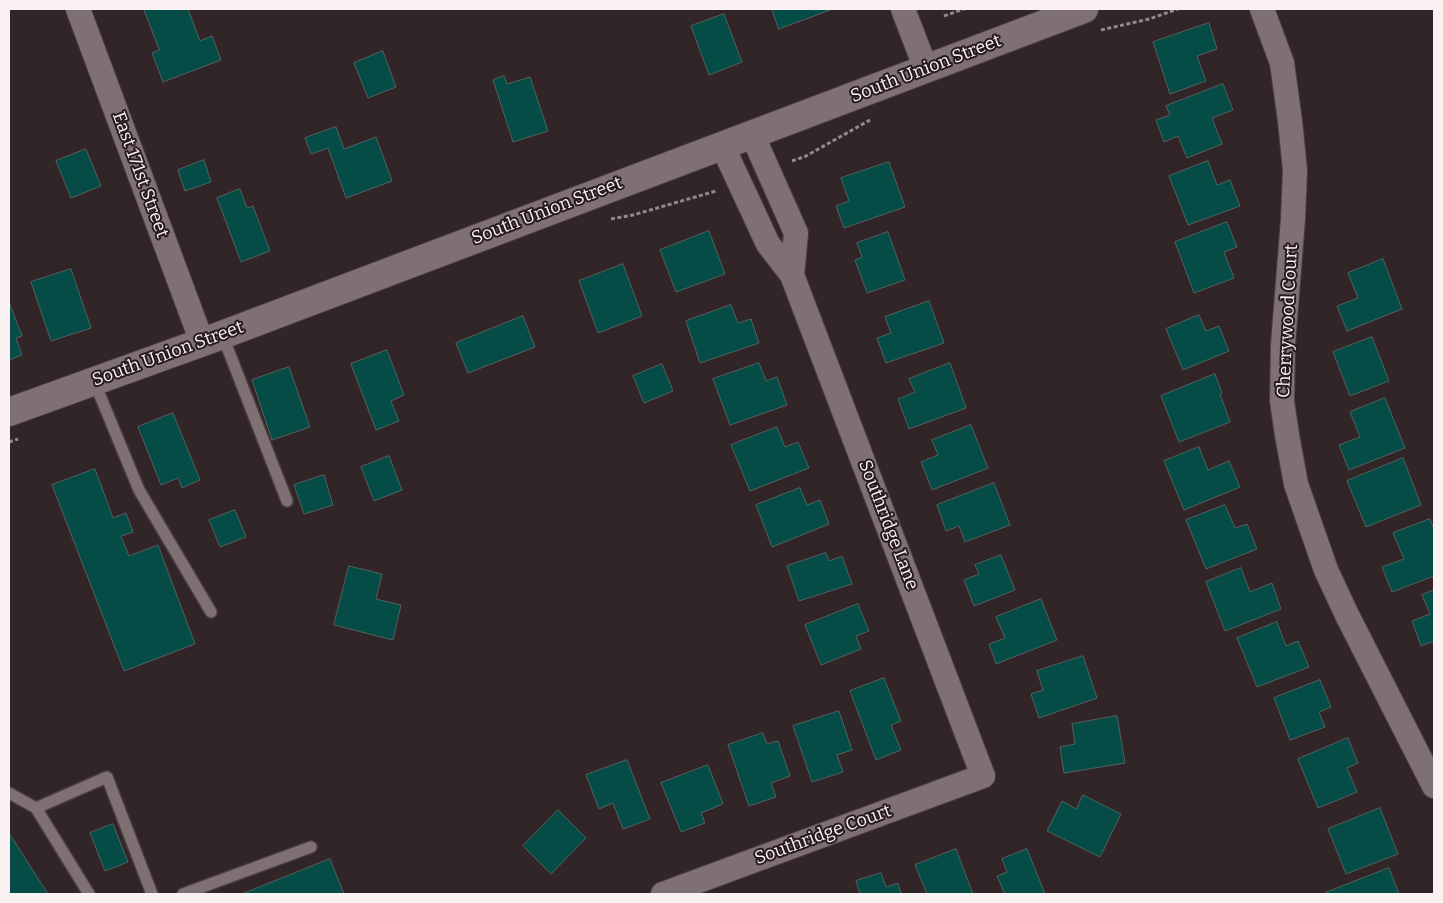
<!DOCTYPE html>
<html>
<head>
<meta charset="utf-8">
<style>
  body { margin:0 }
  #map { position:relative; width:1443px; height:903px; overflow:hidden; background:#312528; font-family:Bitter,serif }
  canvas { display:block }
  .frame { position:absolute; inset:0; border:10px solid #faf1f3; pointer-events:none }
</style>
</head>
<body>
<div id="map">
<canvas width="1443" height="903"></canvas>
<div class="frame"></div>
</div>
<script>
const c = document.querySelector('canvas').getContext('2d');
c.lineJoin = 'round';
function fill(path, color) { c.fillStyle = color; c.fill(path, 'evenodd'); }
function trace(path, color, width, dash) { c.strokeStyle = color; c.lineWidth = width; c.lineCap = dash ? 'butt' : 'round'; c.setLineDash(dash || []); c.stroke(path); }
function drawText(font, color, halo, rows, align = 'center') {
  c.font = font + ' Bitter,serif'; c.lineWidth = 4; c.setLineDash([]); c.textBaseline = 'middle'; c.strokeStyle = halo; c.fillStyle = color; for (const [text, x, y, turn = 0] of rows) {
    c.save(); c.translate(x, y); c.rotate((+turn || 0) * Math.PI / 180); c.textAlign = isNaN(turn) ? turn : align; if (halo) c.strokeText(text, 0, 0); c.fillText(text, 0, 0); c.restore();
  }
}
const building = new Path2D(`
  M144,9H188L200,41L212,36L221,60L163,82L152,53L159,50Z
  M772,9H830V10L779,29Z
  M724,14L742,62L709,75L691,26Z
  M1209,23L1217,49L1197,56L1206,81L1170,94L1153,42Z
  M383,51L396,87L368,98L354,63Z
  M504,76L507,84L530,77L548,131L513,142L493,80Z
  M1223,84L1233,110L1212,118L1222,144L1187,158L1178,136L1164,142L1156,120L1170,115L1166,106Z
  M336,127L344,149L376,137L392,181L346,198L328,148L311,154L305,138Z
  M86,149L101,186L71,198L56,161Z
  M204,160L211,182L185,191L178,170Z
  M1208,161L1217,185L1230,180L1240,206L1188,225L1169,176Z
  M889,162L905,207L844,228L836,206L849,201L841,178Z
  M240,189L247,208L253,206L270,251L241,262L217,198Z
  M1227,222L1237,247L1224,252L1234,278L1194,293L1175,242Z
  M709,231L725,274L676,292L660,250Z
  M888,232L905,280L867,293L855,260L862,257L857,243Z
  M1383,259L1402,309L1347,331L1337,306L1358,298L1348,273Z
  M623,264L642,316L598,333L579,281Z
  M71,269L91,328L51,341L31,282Z
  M929,301L944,343L886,363L877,338L891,333L885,317Z
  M9,302L22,336L16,338L22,355L9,360Z
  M731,305L738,323L751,319L759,343L700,363L686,321Z
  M1199,315L1206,331L1219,326L1229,351L1183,370L1166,329Z
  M523,316L535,347L468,373L456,343Z
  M1372,337L1389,381L1350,396L1333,352Z
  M387,350L404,395L391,401L399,421L376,430L351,364Z
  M759,363L766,381L777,377L787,405L730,425L713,379Z
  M950,363L966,408L909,429L898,399L915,392L909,379Z
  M662,364L673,391L644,403L633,376Z
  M289,367L310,427L272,440L252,380Z
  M1215,374L1222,393L1220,394L1230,422L1179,442L1161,396Z
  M1385,398L1405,448L1349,470L1339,445L1360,437L1350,412Z
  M173,413L200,480L182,488L178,478L161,485L138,427Z
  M971,425L988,468L932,490L921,462L938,455L932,440Z
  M777,427L785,447L798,442L809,468L750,491L731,445Z
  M1199,447L1208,470L1229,461L1240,487L1184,510L1164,461Z
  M389,456L402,490L374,501L361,467Z
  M1403,458L1421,505L1366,527L1347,481Z
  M95,469L113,518L126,513L133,532L121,536L129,556L158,545L195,644L124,671L52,485Z
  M324,475L333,505L304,514L294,485Z
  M994,483L1010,525L965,542L959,526L946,531L937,505Z
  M800,488L807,505L820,500L829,524L772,547L756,505Z
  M1225,505L1235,528L1247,524L1257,549L1206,569L1186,520Z
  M235,510L246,537L220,547L209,520Z
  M1430,519L1434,529V576L1392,592L1382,567L1404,559L1393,533Z
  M826,553L829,561L842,556L852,584L799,601L787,566Z
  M1001,555L1015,590L974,606L964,580L979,574L975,565Z
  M349,566L382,574L376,599L401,605L393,640L334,625Z
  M1241,568L1250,592L1272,583L1281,609L1225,631L1206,582Z
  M1434,590V641L1421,646L1412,621L1430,614L1422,595Z
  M1041,599L1057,640L996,664L989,644L1005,638L996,617Z
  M858,604L869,631L856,636L861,649L821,665L805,625Z
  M1277,622L1286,646L1298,641L1309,667L1257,687L1237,638Z
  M1083,656L1097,698L1039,718L1031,694L1043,690L1037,671Z
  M884,678L901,721L891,725L901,750L876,760L850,691Z
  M1320,680L1331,707L1319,712L1325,727L1290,740L1274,698Z
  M839,711L852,750L837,755L843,772L812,782L793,726Z
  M1117,716L1125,763L1064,773L1060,747L1075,744L1072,724Z
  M763,733L767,744L778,741L790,776L771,783L776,797L749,806L728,745Z
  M1348,738L1358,763L1347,768L1357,792L1318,808L1298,759Z
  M627,760L650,819L623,829L613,803L599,809L586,775Z
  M708,765L723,804L701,813L705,823L681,832L661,783Z
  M1083,795L1121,814L1100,857L1047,831L1062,801L1076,809Z
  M1380,808L1398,854L1346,874L1328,829Z
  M558,810L586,838L551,874L523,846Z
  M113,824L128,862L105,871L90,833Z
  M9,833L48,894H9Z
  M956,849L973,894H927L915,865Z
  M1027,849L1045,894H1005L997,876L1007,872L1002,859Z
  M330,859L344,894H242Z
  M1389,868L1399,894H1325V893Z
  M881,873L886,887L898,883L901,894H860L856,881Z`);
fill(building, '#054c47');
trace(building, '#526260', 1);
const lane = new Path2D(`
  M222,334L287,501
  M94,381L139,490L211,612
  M9,793L36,808L89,894
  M36,808L107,777L152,894
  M183,894L311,847`);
const street = new Path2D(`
  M78,9L202,342
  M903,9L926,69
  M1262,9L1282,63L1290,121L1295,170L1293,219L1283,345L1282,401L1287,435L1296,484L1326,570L1347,615L1434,786
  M752,134L796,233L792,275
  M663,894L983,776L792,275L768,244L722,145`);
const secondary = new Path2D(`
  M9,412L214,338L1084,9`);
trace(lane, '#4a4043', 14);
trace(street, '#4a4043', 26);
trace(secondary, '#4a4043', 30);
trace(new Path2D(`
  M944,16L964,9
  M1101,30L1149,19L1178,9
  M792,161L806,156L870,120
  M611,219L633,215L716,191
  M9,442L18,439`), '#93888b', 3, [4, 2.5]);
trace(lane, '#7f7073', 11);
trace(street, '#7f7073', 24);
trace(secondary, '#7f7073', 28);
drawText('18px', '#faf1f3', '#271b1e', [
  ["South Union Street",926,69,-21],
  ["East 171st Street",140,175,70],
  ["South Union Street",547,211,-21],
  ["Cherrywood Court",1288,321,-87],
  ["South Union Street",168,354,-20],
  ["Southridge Lane",888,525,69],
  ["Southridge Court",823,835,-20]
]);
</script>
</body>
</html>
